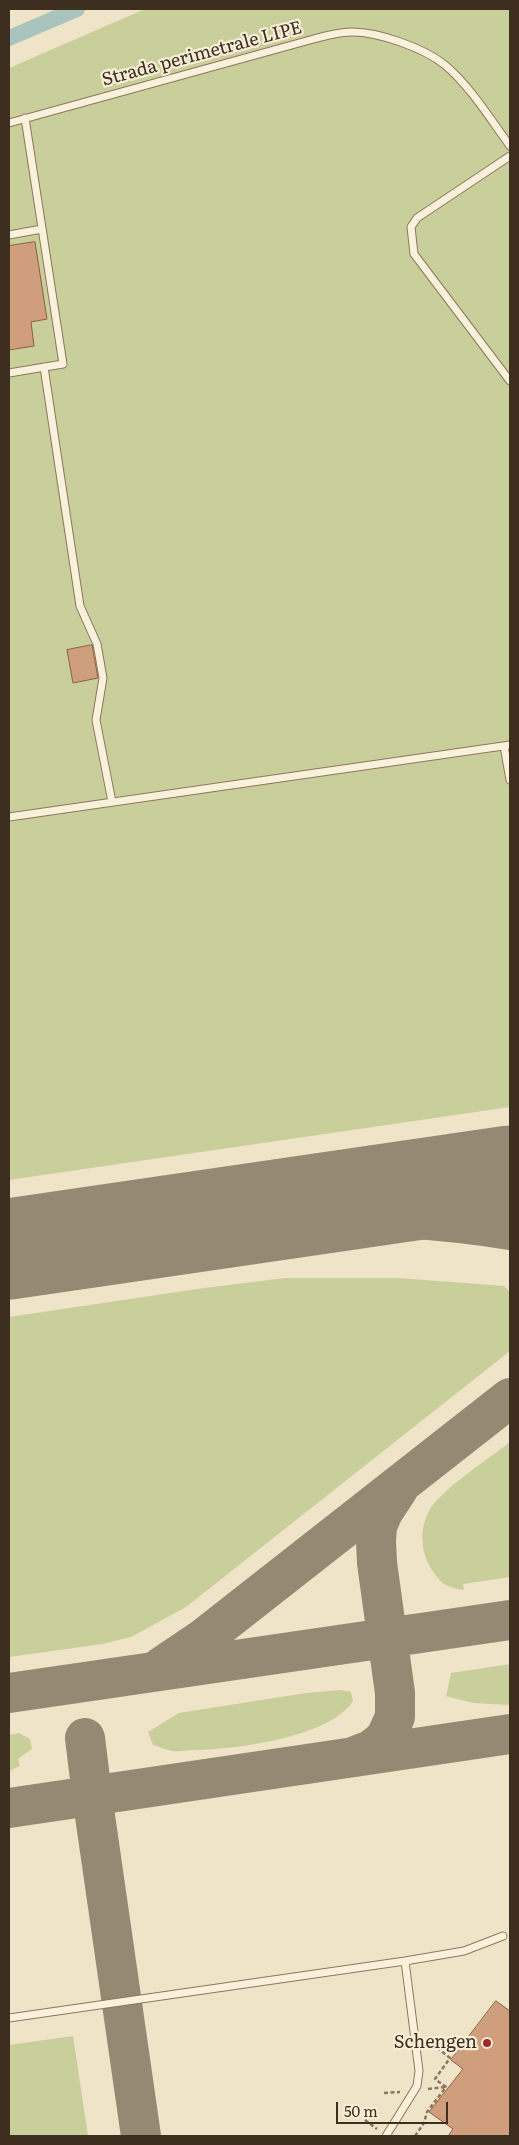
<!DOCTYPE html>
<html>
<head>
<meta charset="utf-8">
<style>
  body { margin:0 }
  #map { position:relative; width:519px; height:2145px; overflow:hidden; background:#f0e4c8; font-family:Literata,serif }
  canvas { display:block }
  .frame { position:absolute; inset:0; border:10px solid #3d2e20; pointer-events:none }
  .scale { position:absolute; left:336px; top:2102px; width:112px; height:22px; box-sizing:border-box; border:2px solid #3d2e20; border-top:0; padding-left:6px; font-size:15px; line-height:18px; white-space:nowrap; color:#3d2e20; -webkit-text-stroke:4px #f7eed8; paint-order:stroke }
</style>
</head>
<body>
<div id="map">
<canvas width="519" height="2145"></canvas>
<div class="frame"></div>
<div class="scale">50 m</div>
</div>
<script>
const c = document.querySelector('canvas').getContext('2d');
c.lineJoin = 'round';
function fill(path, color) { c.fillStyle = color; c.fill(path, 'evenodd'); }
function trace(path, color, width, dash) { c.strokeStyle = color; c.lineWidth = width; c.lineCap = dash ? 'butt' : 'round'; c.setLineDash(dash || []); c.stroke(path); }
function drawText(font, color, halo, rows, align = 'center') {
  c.font = font + ' Literata,serif'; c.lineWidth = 4.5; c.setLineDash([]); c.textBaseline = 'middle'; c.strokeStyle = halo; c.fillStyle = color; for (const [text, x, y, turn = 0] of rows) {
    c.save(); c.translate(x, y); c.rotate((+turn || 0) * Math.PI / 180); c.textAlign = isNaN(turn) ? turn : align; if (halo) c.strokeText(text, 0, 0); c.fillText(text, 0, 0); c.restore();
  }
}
fill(new Path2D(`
  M145,9H510V1107L9,1180V68Z
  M285,1278H399L504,1286L510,1292V1351L186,1607L131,1637L103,1644L9,1657V1317L197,1289Z
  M510,1442V1577L463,1584L464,1590C444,1587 440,1583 429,1565C420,1549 420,1527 429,1511C439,1491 491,1457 510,1442Z
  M510,1664V1705L473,1703L446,1696L451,1673Z
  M341,1690L351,1692L353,1701C329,1738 236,1749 195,1750C187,1750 179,1752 172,1751C165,1749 159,1747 153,1745L148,1732L179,1713L306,1693Z
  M19,1733L30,1739L32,1749L18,1759L20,1766L9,1771V1735Z
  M73,2036L88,2136H9V2045Z`), '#c9cf9b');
trace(new Path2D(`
  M9,38L77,9`), '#a9c4bc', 16);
trace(new Path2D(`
  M246,1214C335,1213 422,1216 510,1230
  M161,1667L204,1638L510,1398
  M9,1693L510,1620
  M85,1738L92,1795L141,2136
  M353,1757L371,1750L385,1739L395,1717V1693L377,1563L376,1541L377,1526L383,1512L398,1489
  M9,1808L510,1734`), '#968974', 40);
trace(new Path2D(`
  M9,1249L510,1176`), '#968974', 101);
const building = new Path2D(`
  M35,242L47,319L31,322L34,346L9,350V246Z
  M92,645L98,678L73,683L67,650Z
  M496,2001L510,2011V2136H448L453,2129L429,2112L463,2069L451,2060Z`);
fill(building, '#cf9f7d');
trace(building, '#8d5f41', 1);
const lane = new Path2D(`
  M9,123L310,40C324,36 338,32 352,32C379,32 424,48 445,65C470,86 491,120 510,146
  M510,156L417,218L411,227L414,254L510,381
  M9,235L42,229
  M44,367L80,606L97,644L103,678L96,720L112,802
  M9,373L63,364L25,118
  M504,746L510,780
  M9,817L510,745
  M9,2018L405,1961L464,1951L503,1936
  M386,2136L417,2086L419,2071L405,1961`);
trace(lane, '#8d765c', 9);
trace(new Path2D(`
  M428,2089L445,2087
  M384,2093L400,2092
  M365,2120L377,2129
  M415,2136L424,2123L427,2112L446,2087L435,2079L450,2058L426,2039`), '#8d765c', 2.5, [4, 2.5]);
trace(lane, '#faf1dc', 7);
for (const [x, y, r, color] of [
  [487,2043,5,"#9e2a2b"]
]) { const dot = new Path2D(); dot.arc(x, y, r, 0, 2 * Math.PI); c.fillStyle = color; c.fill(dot); trace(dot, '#f7eed8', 2); }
drawText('18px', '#3d2e20', '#f7eed8', [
  ["Strada perimetrale LIPE",202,54,-15]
]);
drawText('18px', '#3d2e20', '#f7eed8', [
  ["Schengen",477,2043]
], 'right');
</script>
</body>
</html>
